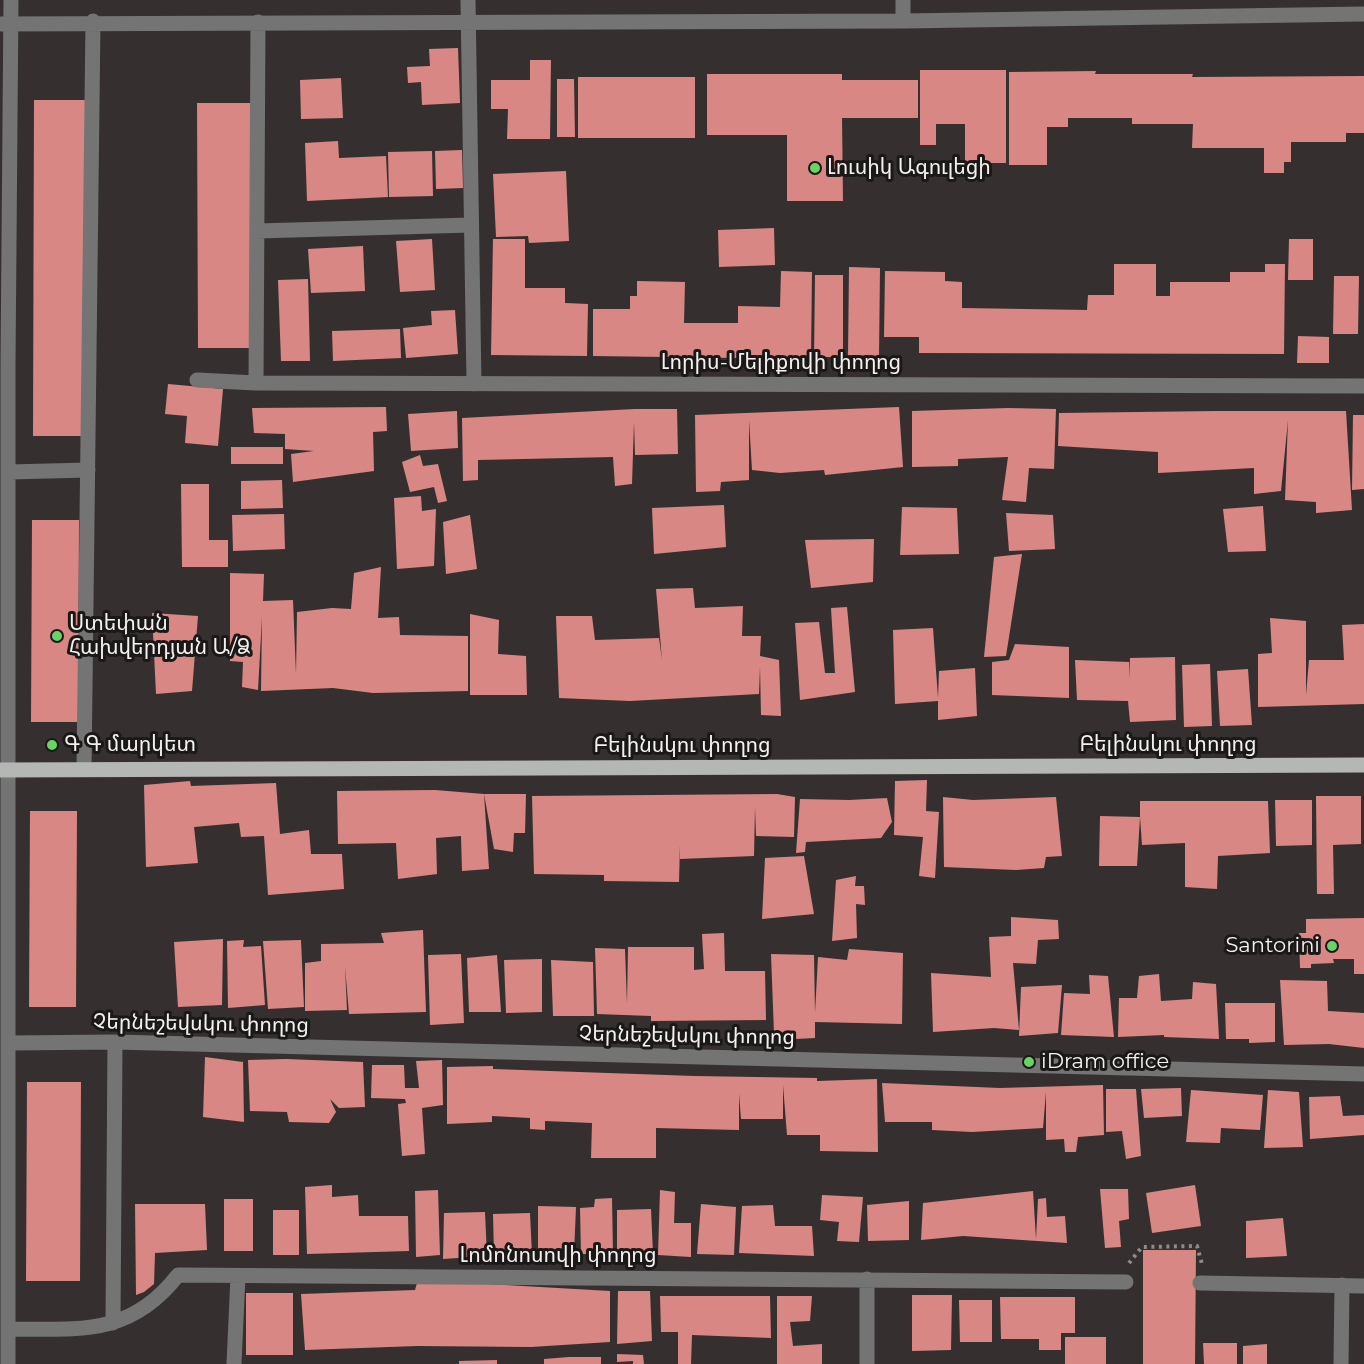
<!DOCTYPE html>
<html>
<head>
<meta charset="utf-8">
<style>
  body { margin:0 }
  canvas { display:block; background:#35302f }
</style>
</head>
<body>
<canvas width="1364" height="1364"></canvas>
<script>
const c = document.querySelector('canvas').getContext('2d');
c.lineJoin = 'round';
function fill(path, color) { c.fillStyle = color; c.fill(path, 'evenodd'); }
function trace(path, color, width, dash) { c.strokeStyle = color; c.lineWidth = width; c.lineCap = dash ? 'butt' : 'round'; c.setLineDash(dash || []); c.stroke(path); }
function drawText(font, color, halo, rows, align = 'center') {
  c.font = font + ' Montserrat,"Noto Sans Armenian",sans-serif'; c.lineWidth = 6; c.setLineDash([]); c.textBaseline = 'middle'; c.strokeStyle = halo; c.fillStyle = color; for (const [text, x, y, turn = 0] of rows) {
    c.save(); c.translate(x, y); c.rotate((+turn || 0) * Math.PI / 180); c.textAlign = isNaN(turn) ? turn : align; if (halo) c.strokeText(text, 0, 0); c.fillText(text, 0, 0); c.restore();
  }
}
fill(new Path2D(`
  M458,48L460,103L422,105L421,82L408,83L407,67L430,66L429,49Z
  M530,60H551L550,139H507L508,109H491V80H530Z
  M920,70H1006V163H965V124H936V145H920Z
  M1096,71L1095,74H1193L1192,77L1364,76V133H1346V142H1291V162H1284V173H1264V148H1192L1193,124H1132V118H1068V127H1047V165H1009V72Z
  M707,74H842V80H918V118H842L843,201H787V135H707Z
  M578,77H695V138H578Z
  M341,78L343,118L301,119L300,80Z
  M557,79H574L575,137H557Z
  M34,100H89L87,436H33Z
  M197,103H250L252,348H198Z
  M338,141L339,158L386,156L388,197L307,201L305,143Z
  M462,150L463,188L436,189L435,151Z
  M432,151L433,196L389,197L388,152Z
  M566,171L569,241L529,243L528,236L496,237L493,174Z
  M774,228L775,265L719,267L718,230Z
  M432,239L435,290L400,292L396,241Z
  M493,239H525V288H565V303L588,304L587,356L491,355Z
  M1289,239H1313V280H1288Z
  M363,246L365,291L311,293L308,249Z
  M1114,264H1156V296H1170V282H1230V272H1265V264H1285L1284,354L919,353V337H884L885,271L945,272V281L962,282V308L1087,310L1088,295H1114Z
  M849,267L880,268L879,356L848,355Z
  M781,271L812,272L811,359L593,356V309H630V296H637V281L685,282L684,323H738V306L780,307Z
  M815,275H843V357H814Z
  M1334,276H1359L1358,334H1333Z
  M308,279L310,361H281L278,280Z
  M455,310L458,354L406,358L403,328L432,325L431,311Z
  M400,329L401,358L333,361L332,331Z
  M1298,336L1329,337V363H1297Z
  M168,384L223,389L218,446L185,443L187,416L165,414Z
  M386,407L387,431L373,432L374,471L293,482L291,454L314,451L285,449V434L254,433L252,408Z
  M899,407L903,467L825,475L824,470L780,473L752,470L749,420V480L721,482L720,491L696,492L695,415Z
  M1008,408L1056,409L1054,469L1029,468L1026,502L1002,500L1008,457L958,459V466L912,467V411Z
  M635,409H677L678,454L635,455L634,422L632,484L615,486L613,457L478,460V480L463,481L462,418Z
  M457,411L458,448L411,451L408,414Z
  M1218,411H1346L1352,510L1316,513V502L1285,500L1288,420L1281,491L1254,494V468L1158,473V452L1058,446L1059,413Z
  M1353,415H1364V489L1352,490Z
  M231,447H283V464H231Z
  M420,455L423,466L438,464L447,501L438,503L434,487L410,492L402,462Z
  M282,480L283,508L241,509V481Z
  M181,484H209V540H228V567H182Z
  M421,496L422,511L436,509L434,566L397,569L394,498Z
  M724,505L726,547L654,554L652,508Z
  M1263,506L1266,551L1228,552L1223,509Z
  M902,507L957,508L959,554L900,555Z
  M1006,513L1053,515L1055,549L1009,551Z
  M284,514L285,549L233,551L232,515Z
  M470,515L477,569L446,574L443,522Z
  M32,520H79L78,722H31Z
  M874,539L873,582L811,588L805,540Z
  M1022,554L1006,656L984,657L994,557Z
  M381,567L378,618L399,617L400,635L468,636V691L373,693L333,688L261,691L262,617L258,690L242,687L243,662L230,661V573L264,574L263,601L293,600L296,674L297,612L332,608L351,609L354,573Z
  M693,588L695,608L743,606L742,636H761L760,656L779,660L781,716L761,715L760,667L759,694L630,701L559,698L556,616H592L595,640L659,638L662,660L656,589Z
  M847,607L855,692L800,700L795,623L819,622L825,673H835L831,608Z
  M152,613L198,616L192,691L156,694Z
  M470,614L499,620L498,654L526,656L527,695H470Z
  M1270,618L1306,621V695L1309,660H1344L1342,625L1364,624V704L1258,707V654L1272,653Z
  M933,628L938,698L939,671L975,668L977,716L938,720V701L895,704L893,630Z
  M1015,644L1069,647V698L992,695V662L1009,660Z
  M1175,657L1176,720L1130,722L1128,701L1077,700L1075,660L1129,662V679L1130,658Z
  M1210,664L1212,726L1184,727L1182,665Z
  M1248,669L1252,725L1220,726L1217,671Z
  M927,780L926,811L939,812L935,878L919,876L923,837L894,835L895,781Z
  M190,781L191,786L276,783L280,834L309,830L311,854H342L344,889L268,895L264,836L241,837L239,823L194,827L198,863L146,867L144,785Z
  M435,790L484,794L489,869L462,871L461,836L436,838L437,874L398,879L396,843L338,844L337,791Z
  M484,794H526L525,833H514L513,852L494,849Z
  M777,794L795,797L794,837L756,836L755,807L754,856L680,859V845L679,882L604,881V875L534,874L532,796Z
  M1316,796H1361V844L1333,845L1334,894H1317Z
  M943,797L973,800L1056,797L1062,856L1046,857L1044,868L1016,870L944,867Z
  M887,798L892,822L881,838L806,842L805,852L796,853L800,799L849,800Z
  M1275,800H1312V845L1276,846Z
  M1140,801H1268L1270,853L1218,856L1217,889L1185,887V843L1142,845L1140,817L1137,866H1099L1100,816L1140,817Z
  M30,811H77L76,1007H29Z
  M804,856L814,914L762,919L765,858Z
  M856,876L855,886H864L865,905L856,904L857,938L832,941L836,880Z
  M1011,917L1058,920L1059,939L1038,940L1036,964L1013,963L1019,1030L994,1028L933,1032L931,973L991,977L989,937L1011,936Z
  M1364,918V974H1354V959H1333L1334,963L1311,964V968H1300L1299,933H1306V919Z
  M423,930L426,1012L349,1014L345,966L347,1010L305,1011V963L321,961V944L384,943L381,933Z
  M724,933L725,971H765L766,1020L651,1021V1016L597,1014L595,948L625,949L627,1004L628,947H694V970L704,969L702,934Z
  M223,939L222,1005L178,1007L174,942Z
  M244,940L243,947L261,946L265,1005L228,1008L227,941Z
  M301,940L304,1007L268,1009L263,941Z
  M849,949L903,953L902,1024L815,1022V1038L795,1039V1034H774L771,954L814,955L815,1013L818,957L847,960Z
  M461,954L464,1023L430,1025L428,955Z
  M497,955L501,1012H469L467,958Z
  M542,959V1012L506,1013L504,960Z
  M551,960L593,962L594,1016H553Z
  M1159,974L1161,1001L1192,999L1193,982L1216,984L1219,1039L1164,1037V1035L1118,1037L1119,998H1137L1139,976Z
  M1089,975L1108,976L1114,1037L1061,1035L1064,993L1090,994Z
  M1280,980L1327,981L1328,1011L1364,1013V1048L1329,1044L1284,1045Z
  M1062,985L1058,1033L1019,1036L1021,987Z
  M1225,1003H1275V1042L1249,1043V1039H1226Z
  M205,1057L243,1062L244,1122L203,1117Z
  M286,1059L363,1062L365,1107L339,1108L330,1099L336,1112L329,1123L289,1122L287,1112L250,1111L248,1060Z
  M442,1060L443,1105L422,1108L425,1154L402,1156L398,1104L406,1103L405,1099L371,1098L372,1065H404L405,1088H419L416,1061Z
  M493,1066V1069L694,1076L817,1078V1081L877,1079L878,1152L820,1151V1135H787L783,1085V1119H741L739,1094V1130L656,1128V1158H591L592,1123L545,1121V1130L530,1129V1118L492,1116V1122L447,1124V1067Z
  M27,1082H81L80,1281H26Z
  M882,1083L1000,1088L1103,1085L1104,1135L1078,1137L1076,1152H1065L1064,1139L1046,1140V1092L1043,1128L972,1132L932,1130V1122H885Z
  M1181,1088L1182,1116L1144,1118L1141,1089Z
  M1106,1089H1136L1141,1156L1126,1159L1122,1131L1106,1132Z
  M1191,1090L1263,1095L1260,1130L1221,1128L1220,1143L1186,1142Z
  M1268,1090L1299,1092L1303,1147L1264,1148Z
  M1340,1096L1343,1116L1364,1115V1135L1310,1139L1309,1097Z
  M332,1185V1197L358,1195L359,1216H408L409,1251L307,1254L305,1187Z
  M1195,1185L1201,1226L1152,1233L1146,1193Z
  M1100,1189H1128L1129,1219L1119,1221L1121,1247L1105,1248Z
  M438,1190L440,1255L416,1257L415,1191Z
  M660,1190L675,1192L674,1223H691V1257L658,1255Z
  M1033,1191L1036,1239L1038,1199L1046,1198L1047,1217L1065,1216L1067,1243L963,1236L921,1240L923,1203Z
  M822,1195L863,1197L859,1242L837,1241L839,1222L820,1220Z
  M612,1198L613,1254H581L580,1208L594,1207L595,1199Z
  M224,1199H253V1251H224Z
  M909,1201V1240L868,1241L867,1205Z
  M135,1204H205L207,1250L155,1253L154,1284L144,1292L136,1295Z
  M701,1204L736,1207L734,1255L697,1254Z
  M773,1205L775,1226H812L814,1256L739,1253L742,1206Z
  M538,1206L576,1207L574,1254L538,1255Z
  M651,1209L653,1254L617,1255V1210Z
  M273,1210H299V1255H273Z
  M485,1212L487,1256L443,1259L444,1213Z
  M530,1213L532,1255H494L493,1214Z
  M1283,1218L1287,1256L1246,1258V1221Z
  M1143,1250H1196L1195,1364H1143Z
  M453,1282L610,1291V1342L531,1347L417,1346L305,1350L301,1294L415,1290L417,1283Z
  M618,1291H650L652,1341L617,1344Z
  M246,1293H293V1355H246Z
  M912,1295H952L951,1350L912,1351Z
  M660,1296H770L771,1338L692,1335L691,1364H678V1332H661Z
  M777,1296H812L810,1321L790,1322L793,1346L822,1344V1364H777Z
  M1000,1297H1075V1333H1061V1350H1039V1339H1001Z
  M959,1300H992V1342H960Z
  M1065,1337H1106V1364H1065Z
  M1203,1343H1237V1364H1204Z
  M1267,1344V1364H1243V1346Z
  M617,1354L643,1355L644,1364H633V1361L617,1362Z
  M569,1357H601V1364H544V1359Z
  M497,1360V1364H459V1361Z`), '#d88785');
trace(new Path2D(`
  M1129,1263L1142,1247L1197,1246L1202,1264`), '#908b8b', 4, [3, 4.5]);
trace(new Path2D(`
  M468,0L474,384
  M903,0V21
  M0,24L903,21L1364,14
  M257,231L471,225
  M197,380L256,383L1364,386
  M256,383L258,22
  M9,472L88,470
  M84,769L93,21
  M8,1043L115,1042L1364,1074
  M867,1279V1364
  M1200,1283L1364,1286
  M113,1323L115,1042
  M8,1329C78,1329 130,1337 178,1275L1126,1282
  M8,1364V364L11,0
  M234,1364L238,1276
  M1341,1364L1342,1285`), '#737473', 15);
trace(new Path2D(`
  M0,770L1364,765`), '#b4b7b4', 15);
for (const [x, y, r, color] of [
  [815,168,6,"#67d466"],
  [57,636,6,"#67d466"],
  [52,745,6,"#67d466"],
  [1332,946,6,"#67d466"],
  [1029,1062,6,"#67d466"]
]) { const dot = new Path2D(); dot.arc(x, y, r, 0, 2 * Math.PI); c.fillStyle = color; c.fill(dot); trace(dot, '#1b1818', 2); }
drawText('21px', '#f4f0f0', '#1b1818', [
  ["Լուսիկ Ագուլեցի",827,168],
  ["Ստեփան",69,624],
  ["Հախվերդյան Ա/Ձ",69,648],
  ["Գ Գ մարկետ",64,745],
  ["Santorini",1320,946,"right"],
  ["iDram office",1041,1062]
], 'left');
drawText('21px', '#f4f0f0', '#1b1818', [
  ["Լորիս-Մելիքովի փողոց",781,363],
  ["Բելինսկու փողոց",1168,745],
  ["Բելինսկու փողոց",682,746],
  ["Չերնեշեվսկու փողոց",201,1024,1],
  ["Չերնեշեվսկու փողոց",687,1036,1],
  ["Լոմոնոսովի փողոց",558,1256]
]);
</script>
</body>
</html>
